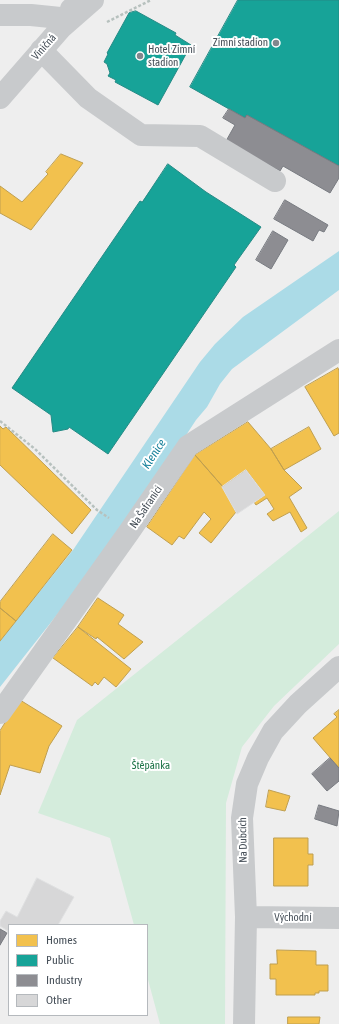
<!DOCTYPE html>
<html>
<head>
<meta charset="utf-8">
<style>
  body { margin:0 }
  #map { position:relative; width:339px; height:1024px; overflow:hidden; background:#eee; font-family:"Asap Condensed",sans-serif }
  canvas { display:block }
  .legend { position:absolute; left:8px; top:924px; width:140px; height:92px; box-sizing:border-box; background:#fff; border:1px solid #b5b9bd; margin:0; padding:5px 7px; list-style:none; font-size:12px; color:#475059 }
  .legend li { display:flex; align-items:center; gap:8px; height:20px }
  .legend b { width:20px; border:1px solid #b5b9bd }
</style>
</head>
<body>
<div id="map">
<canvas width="339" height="1024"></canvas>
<ul class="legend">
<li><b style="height:11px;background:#f2c14e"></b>Homes</li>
<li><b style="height:11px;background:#17a398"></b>Public</li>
<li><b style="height:11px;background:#8d8d92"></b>Industry</li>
<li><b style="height:11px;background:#d7d7d8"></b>Other</li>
</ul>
</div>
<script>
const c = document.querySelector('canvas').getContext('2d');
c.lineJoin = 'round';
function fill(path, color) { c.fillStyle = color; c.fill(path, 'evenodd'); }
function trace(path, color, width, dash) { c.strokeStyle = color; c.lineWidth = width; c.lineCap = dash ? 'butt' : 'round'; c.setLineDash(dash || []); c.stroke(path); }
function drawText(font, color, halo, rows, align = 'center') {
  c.font = font + ' "Asap Condensed",sans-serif'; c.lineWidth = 4; c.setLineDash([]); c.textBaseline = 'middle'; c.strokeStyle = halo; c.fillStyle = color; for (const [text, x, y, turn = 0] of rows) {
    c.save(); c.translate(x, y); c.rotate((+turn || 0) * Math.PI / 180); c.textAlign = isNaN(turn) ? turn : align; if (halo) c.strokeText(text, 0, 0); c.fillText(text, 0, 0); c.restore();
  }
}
fill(new Path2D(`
  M339,511V644L274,706L242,747L226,803L225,1024H160L147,976V925H134L110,838L38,813L77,720Z`), '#d4ecdc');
fill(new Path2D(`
  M339,251V290L232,369L220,384L207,407L196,420L141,504L67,602L0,687V641L73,550L200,362L215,344L243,317Z`), '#abdbe7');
const homes = new Path2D(`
  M61,154L83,163L31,230L0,213V186L22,202L48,174L46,172Z
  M338,368L339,371V433L334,436L305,387Z
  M248,422L271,449L284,470L302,488L289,497L307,528L301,532L290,512L273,521L267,514L274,509L267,498L256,505L254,502L265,495L246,470L223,487L195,455Z
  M0,426L3,429L6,427L91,510L72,534L0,465Z
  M309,427L321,449L284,470L271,449Z
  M195,455L223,487L236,512L211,543L199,533L211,519L204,512L184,539L179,536L172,545L147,527Z
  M53,534L72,550L16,621L0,608V602Z
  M98,598L124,615L118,624L143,642L124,659L97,637L96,639L78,627Z
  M0,608L16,621L0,641Z
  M78,627L131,669L116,687L104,677L98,685L95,682L92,686L53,658Z
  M20,700L62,726L49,746L40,773L10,765L0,795V731Z
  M339,710V768L313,738L337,717L334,714Z
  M269,790L290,796L285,811L266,807Z
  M274,838H308V854H313V865H308V886H274Z
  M277,950L316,951V965H328V991H319V993H315V995H276V979H270V964H277Z
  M288,1017H320L319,1024H288Z`);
fill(homes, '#f2c14e');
trace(homes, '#bf9f51', 1);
const public = new Path2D(`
  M238,0H339V166L246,115L245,118L190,87Z
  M136,11L176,33L175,35L191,45L158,105L115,82L116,80L108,76L110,73L107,64L104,62L108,54L107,53L129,13Z
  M168,164L206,192L261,227L234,265L236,267L108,454L69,427L68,429L53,432L51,415L12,388L140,201L142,202Z`);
fill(public, '#17a398');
trace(public, '#258a85', 1);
const industry = new Path2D(`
  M229,109L245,118L247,115L339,166V178L330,193L283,166L280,171L226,141L235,125L223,118Z
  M285,200L328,225L324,232L319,230L313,241L274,219Z
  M273,231L288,240L271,269L256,260Z
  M330,758L339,768V781L327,791L312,774Z
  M319,805L339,811L337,826L315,819Z
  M0,929L7,933L0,945Z`);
fill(industry, '#8d8d92');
trace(industry, '#787b81', 1);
const building = new Path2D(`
  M246,470L265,495L237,514L222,487Z
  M37,878L74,897L58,925H9V934L7,933L8,931L0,926V921L6,911L17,917Z`);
fill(building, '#d7d7d8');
trace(building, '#dfe0e1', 1);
trace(new Path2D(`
  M107,22L151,0
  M0,421L35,449L97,510L109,518`), '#b7c1be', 2.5, [3, 2]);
trace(new Path2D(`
  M0,15H31L70,19L71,9
  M41,50L88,98L141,135L200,136L275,181
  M0,98L61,28L93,0
  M0,713L129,532L188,446L339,350
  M246,917L339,918
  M244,1024L246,917L242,818L247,784L258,758L273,731L298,704L339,667`), '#c8cacc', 22);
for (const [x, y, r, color] of [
  [276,43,4,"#81878d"],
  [140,56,4,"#81878d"]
]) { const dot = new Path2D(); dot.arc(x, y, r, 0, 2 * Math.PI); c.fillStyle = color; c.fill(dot); trace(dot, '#fff', 1.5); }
drawText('11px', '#475059', '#fff', [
  ["Zimní stadion",268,43],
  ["Hotel Zimní",148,50,"left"],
  ["stadion",148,63,"left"]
], 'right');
drawText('11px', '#475059', '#fff', [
  ["Viničná",44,47,-48],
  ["Na Šafranici",146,507,-56],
  ["Na Dubcích",243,840,-91],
  ["Východní",293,918]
]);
drawText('11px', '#1d7447', '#fff', [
  ["Štěpánka",151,766]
]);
drawText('italic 12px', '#17819b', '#fff', [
  ["Klenice",154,454,-57]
]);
</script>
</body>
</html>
